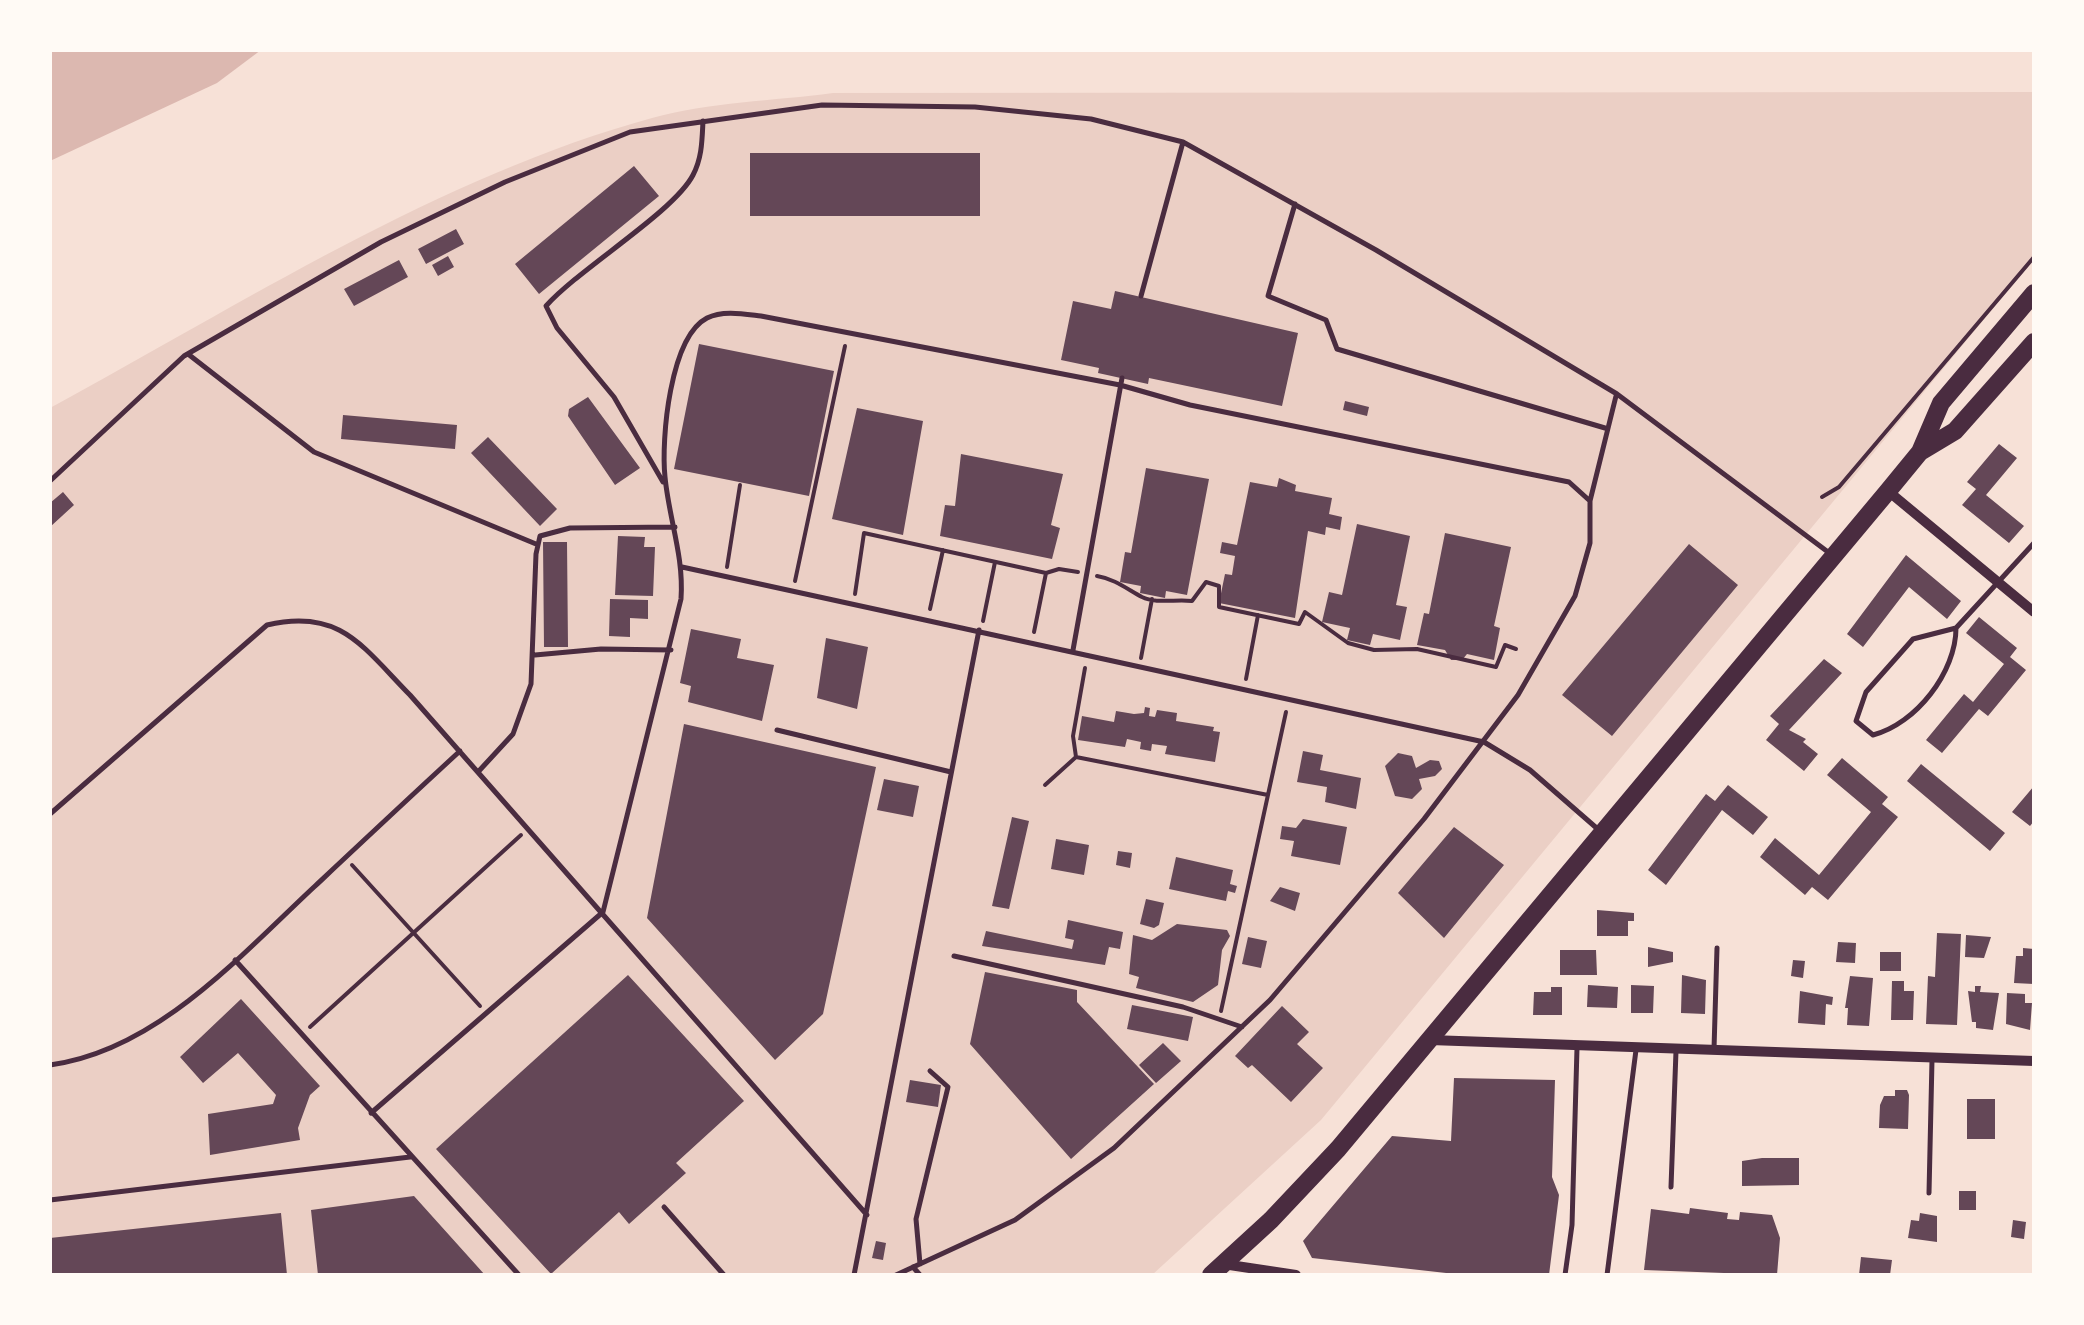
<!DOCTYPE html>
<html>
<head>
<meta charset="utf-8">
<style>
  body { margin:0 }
  #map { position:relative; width:2084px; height:1325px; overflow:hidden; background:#f7e1d7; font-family:"Titillium Web",sans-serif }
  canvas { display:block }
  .frame { position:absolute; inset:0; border:52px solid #fffaf5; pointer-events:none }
</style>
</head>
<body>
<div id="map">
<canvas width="2084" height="1325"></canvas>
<div class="frame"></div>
</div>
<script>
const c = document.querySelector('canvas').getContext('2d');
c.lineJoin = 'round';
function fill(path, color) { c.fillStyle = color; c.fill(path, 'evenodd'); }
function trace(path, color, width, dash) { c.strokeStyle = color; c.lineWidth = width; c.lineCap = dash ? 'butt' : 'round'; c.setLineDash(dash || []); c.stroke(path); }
fill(new Path2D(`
  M2034,92V259L1321,1120L1152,1275H50V408C242,304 440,176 652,118C709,102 774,101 833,93Z`), '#ebcfc5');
fill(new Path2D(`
  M50,50H261L217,83L50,161Z`), '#dcb8b0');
fill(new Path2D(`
  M750,153H980V216H750Z
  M634,166L659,196L539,294L515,264Z
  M456,229L464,244L426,264L418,249Z
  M448,256L454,267L438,276L432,265Z
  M399,260L408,277L354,306L344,289Z
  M1115,291L1298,333L1282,406L1149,378L1148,384L1098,373L1099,368L1061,360L1073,301L1111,309Z
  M699,344L834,371L809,496L674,469Z
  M588,397L640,468L615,485L568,416L569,409Z
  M1345,401L1369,407L1367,416L1343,410Z
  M857,408L923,421L903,535L832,519Z
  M343,415L457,425L455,449L341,439Z
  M488,437L557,509L540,526L471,453Z
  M1999,444L2017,458L1986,495L2024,526L2009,543L1962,505L1976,489L1967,482Z
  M961,454L1063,474L1051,525L1060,528L1052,559L940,536L945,505L955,506Z
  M1146,468L1209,479L1187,595L1166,591L1165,598L1140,593L1141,586L1120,582L1125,552L1131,553Z
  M1279,478L1296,485L1295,491L1332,498L1329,514L1342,517L1340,530L1326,527L1325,535L1308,531L1295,618L1219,603L1225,574L1232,575L1235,556L1220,553L1222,542L1237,545L1250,482L1277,487Z
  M63,492L74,505L50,527V503Z
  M1357,524L1410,536L1396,605L1407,607L1400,640L1373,634L1370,645L1347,640L1350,628L1322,622L1329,592L1342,595Z
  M1445,533L1511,547L1494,626L1500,628L1494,660L1467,654L1462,660H1451L1445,650L1417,645L1424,613L1429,614Z
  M618,536L645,537L644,547H655L653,596L615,595Z
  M543,542H567L568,647H544Z
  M1689,544L1738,585L1612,736L1562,695Z
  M1906,555L1961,601L1947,619L1909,587L1863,647L1847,634Z
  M610,599L648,600V619L630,618V637L609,636Z
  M1979,617L2017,648L2010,657L2026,670L1988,716L1979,709L1942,753L1926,740L1964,694L1973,702L2004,664L1966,633Z
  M691,629L741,639L737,658L774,665L762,721L688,702L691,686L680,683Z
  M826,638L868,647L857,709L817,698Z
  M1824,659L1842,673L1789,730L1806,739L1803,742L1818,754L1804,771L1766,740L1779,724L1770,716Z
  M1145,707L1150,708L1149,716L1155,717L1157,710L1177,713L1176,721L1214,727L1213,731L1220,732L1215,762L1165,754L1167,746L1152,744L1151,751L1140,749L1141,742L1127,739L1125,747L1078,740L1082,716L1114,722L1116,711L1134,714L1144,713Z
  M684,724L876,767L823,1014L775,1060L647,918Z
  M1303,751L1323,755L1320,770L1361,778L1356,809L1325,802L1327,787L1297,782Z
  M1398,753L1412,756L1416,768L1430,760L1439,761L1442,769L1435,776L1419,779L1422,789L1412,799L1395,796L1385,766Z
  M1842,758L1888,797L1882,804L1898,817L1828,900L1812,887L1805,895L1760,857L1775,838L1819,875L1871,812L1827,775Z
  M1921,764L2005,833L1990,851L1907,781Z
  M884,779L919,786L913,817L877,810Z
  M1728,785L1768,817L1753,835L1722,810L1666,885L1648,870L1706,794L1715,801Z
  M2034,786V821L2030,826L2012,812Z
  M1012,817L1029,821L1009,909L992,906Z
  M1303,819L1347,827L1340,865L1291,856L1294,841L1280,839L1282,826L1296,828Z
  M1454,827L1504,865L1444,938L1398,893Z
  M1056,839L1089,845L1084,875L1051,869Z
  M1118,851L1132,853L1130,868L1116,865Z
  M1176,857L1233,870L1230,884L1237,886L1235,893L1228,891L1226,901L1169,889Z
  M1280,887L1300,893L1295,911L1270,901Z
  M1146,899L1164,903L1159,925L1154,928L1140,924Z
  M1597,910L1634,913V921H1628V936H1597Z
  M1068,920L1123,932L1120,949L1109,947L1105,965L982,946L986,931L1072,949L1074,940L1065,938Z
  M1177,924L1227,930L1230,936L1222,950L1218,985L1193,1002L1136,988L1139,977L1129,974L1133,935L1152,940Z
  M1937,933L1961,934L1957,1025L1926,1024L1928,976L1935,977Z
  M1966,935L1991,937L1984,958L1965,957Z
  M1248,937L1267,941L1261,968L1242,964Z
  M1838,942L1856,943L1855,963L1836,962Z
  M1648,947L1673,952V962L1648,967Z
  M2023,948L2034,949V984L2014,983L2016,956H2023Z
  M1560,950H1596L1597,975H1560Z
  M1880,952H1901V971H1880Z
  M1793,960L1805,961L1803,978L1791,976Z
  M985,972L1077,990V1002L1154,1084L1071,1159L970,1044Z
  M628,975L744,1101L676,1163L686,1173L629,1224L619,1212L551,1274L436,1149Z
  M1682,975L1706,980L1705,1014L1681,1013Z
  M1850,976L1873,978L1869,1026L1847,1025L1848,1008H1845Z
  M1892,981H1904V991H1914L1913,1020H1891Z
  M1588,985L1618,987L1617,1008L1587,1007Z
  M1631,985L1654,986L1653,1013H1631Z
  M1975,986H1981L1980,992L1999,993L1993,1030L1976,1028V1022H1972L1968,991L1975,992Z
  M1551,987H1562V1015H1533L1534,992H1551Z
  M1800,991L1833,997L1832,1005L1826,1004L1825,1025L1798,1023Z
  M2007,993L2025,994V1003H2032L2030,1030L2006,1024Z
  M241,999L320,1086L310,1095L298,1128L300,1140L210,1155L208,1114L273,1104L276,1095L238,1053L203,1083L180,1057Z
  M1132,1005L1193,1017L1188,1041L1127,1029Z
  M1282,1006L1309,1032L1297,1044L1323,1068L1291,1102L1252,1065L1248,1068L1235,1056Z
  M1163,1043L1181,1061L1156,1083L1139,1065Z
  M1454,1078L1555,1080L1552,1177L1559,1195L1549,1275H1464L1312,1258L1303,1241L1392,1136L1451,1141Z
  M910,1080L941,1085L938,1107L906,1102Z
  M1895,1090H1907L1909,1095L1908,1129L1879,1128L1880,1105L1884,1096H1895Z
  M1967,1099H1995V1139H1967Z
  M1762,1158H1799V1185L1742,1186V1161Z
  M1959,1191H1976V1210H1959Z
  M414,1196L485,1275H318L311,1210Z
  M1690,1208L1728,1213L1727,1219L1739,1220L1740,1212L1772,1215L1780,1238L1777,1275L1644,1270L1651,1209L1689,1214Z
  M281,1213L287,1275H50V1238Z
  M1920,1213L1937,1216V1242L1908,1238L1911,1220L1919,1221Z
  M2013,1220L2026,1222L2024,1239L2011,1237Z
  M876,1241L886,1243L883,1260L872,1258Z
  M1861,1257L1892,1260L1890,1275H1859Z`), '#644757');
trace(new Path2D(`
  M1822,497L1839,487L2034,257
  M727,567L740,485
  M1097,576C1115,579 1127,589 1142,597C1156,604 1176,599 1192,601L1206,582L1219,586V607L1299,624L1305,612L1348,643L1374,650L1417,649L1496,667L1505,645L1516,649
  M795,581L845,346
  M855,594L864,533L1046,573L1059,569L1078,572
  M930,609L943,550
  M983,621L995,562
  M1034,632L1046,573
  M1141,658L1152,599
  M1246,679L1258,615
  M1076,757L1073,736L1085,668
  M1045,785L1076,757L1268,795
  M352,865L480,1006
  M1221,1011L1286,712
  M310,1027L521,835`), '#4a2c40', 4);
trace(new Path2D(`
  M1295,204L1268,296L1326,320L1337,349L1605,428
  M1141,296L1183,142
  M188,354L314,452L536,544
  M50,481L184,356L381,242L505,182L630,132L822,105L975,107L1091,119L1183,142L1376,250L1617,394L1832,555
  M663,482L614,397L557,328L546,306C580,268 674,212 693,175C702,158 702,141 703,121
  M682,567L1484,742L1530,770L1600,831
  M1956,628C1956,672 1916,724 1873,735L1856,721L1866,692L1913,639L1956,628L2034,543
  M1073,650L1122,378
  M535,655L601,649L671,650
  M777,730L951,772
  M478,772L513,734L531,684L536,554L540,536L570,528L675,527
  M50,814L267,625C340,608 362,646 410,695L867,1215
  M954,956L1183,1007L1242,1027
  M235,960L519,1275
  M1714,1049L1717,948
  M50,1065C156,1051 240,956 314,887C362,842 411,796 460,751
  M371,1113L603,912L681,599C684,556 669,519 665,477C661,439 670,337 707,318C723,310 744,314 761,316L1120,385L1190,405L1569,482L1590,501
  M1671,1187L1676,1051
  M1929,1193L1932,1060
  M50,1200L410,1157
  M664,1207L724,1275
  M920,1264L916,1219L948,1087L930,1071
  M913,1267L920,1275
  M854,1275L979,630
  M896,1275L1015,1220L1114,1148L1270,1000L1424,819L1518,695L1575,596L1590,543V501L1616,396
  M1565,1275L1572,1225L1577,1048
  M1607,1275L1636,1050`), '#4a2c40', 5);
trace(new Path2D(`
  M1888,491L2034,612
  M1430,1040L2034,1061
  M1223,1264L1296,1275`), '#4a2c40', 10);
trace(new Path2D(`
  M1920,452L1955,431L2034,342
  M1211,1275L1271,1220L1338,1149L1888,491L1920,452L1941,403L2034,293`), '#4a2c40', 18);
</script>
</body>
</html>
